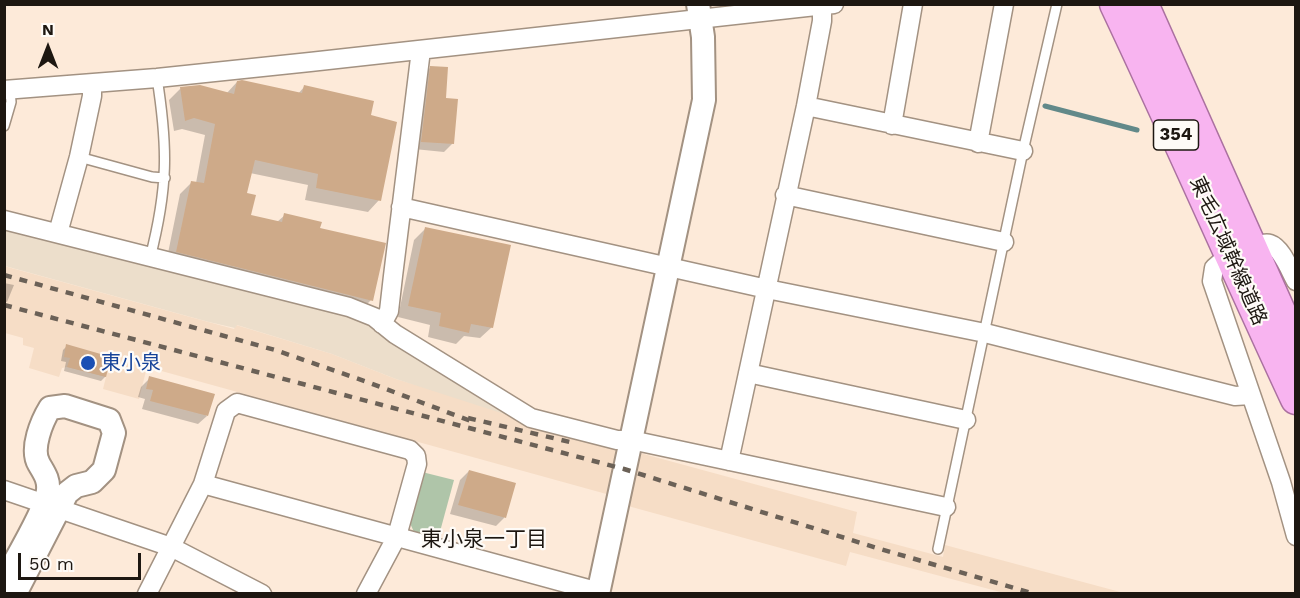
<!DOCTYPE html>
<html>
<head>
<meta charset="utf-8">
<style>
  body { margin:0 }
  #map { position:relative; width:1300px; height:598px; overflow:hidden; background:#fdead9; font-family:"Work Sans",sans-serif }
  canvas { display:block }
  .frame { position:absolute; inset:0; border:6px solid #1d1711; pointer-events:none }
  .north { position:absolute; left:18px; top:18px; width:60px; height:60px; -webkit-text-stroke:4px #fefbf7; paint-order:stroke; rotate:0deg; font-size:16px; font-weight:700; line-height:24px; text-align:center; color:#1d1711 }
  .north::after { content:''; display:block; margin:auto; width:21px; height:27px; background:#1d1711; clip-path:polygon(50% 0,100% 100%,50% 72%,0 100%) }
  .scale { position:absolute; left:18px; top:553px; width:123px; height:27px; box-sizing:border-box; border:3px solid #1d1711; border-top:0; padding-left:8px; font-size:18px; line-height:21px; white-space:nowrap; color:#1d1711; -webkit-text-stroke:4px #fefbf7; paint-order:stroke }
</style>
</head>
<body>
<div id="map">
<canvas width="1300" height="598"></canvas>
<div class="frame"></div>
<div class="north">N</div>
<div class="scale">50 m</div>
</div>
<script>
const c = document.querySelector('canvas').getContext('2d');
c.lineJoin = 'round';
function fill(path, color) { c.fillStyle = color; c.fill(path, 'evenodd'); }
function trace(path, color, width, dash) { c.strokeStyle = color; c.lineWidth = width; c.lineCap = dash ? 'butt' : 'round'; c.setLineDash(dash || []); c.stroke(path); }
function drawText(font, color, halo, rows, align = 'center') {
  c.font = font + ' "Work Sans","Noto Sans JP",sans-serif'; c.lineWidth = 4.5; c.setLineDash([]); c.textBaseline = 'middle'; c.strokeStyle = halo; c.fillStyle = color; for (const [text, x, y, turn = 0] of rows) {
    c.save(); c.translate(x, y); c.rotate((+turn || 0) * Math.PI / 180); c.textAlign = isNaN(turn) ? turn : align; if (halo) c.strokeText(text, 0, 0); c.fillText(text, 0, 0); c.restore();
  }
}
fill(new Path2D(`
  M4,266L234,329L236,325L332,354L396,379L612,443L619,451L610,495L147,367L139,399L103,389L106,377L67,367L62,368L59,377L29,368L34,348L23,345V338L5,333Z
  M640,453L857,512L853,533L943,557L945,545L1124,593H1004L850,552L846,566L628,506Z`), '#f6ddc6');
fill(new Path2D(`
  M4,226L360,318L529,422L396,379L332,354L237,325L235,328L209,322L5,266Z`), '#ecdecb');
fill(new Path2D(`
  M422,472L454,480L438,539L414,532L409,521Z`), '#afc5a9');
fill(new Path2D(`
  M431,67L444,99L452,144L444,152L414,149L423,75Z
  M237,82L298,94L304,87L369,116L379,200L368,212L305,200L308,185L250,173L246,194L249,216L277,222L285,215L318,229L371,300L360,311L166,263L180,194L192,182L196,183L205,135L182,129L174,131L169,100L181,88L226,94Z
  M426,228L492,327L480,338L464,336L456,344L428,337L430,325L398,317L414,240Z
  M4,283L14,285L7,302L4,301Z
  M67,346L110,358L105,377L101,381L64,371L66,362L61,361L63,350Z
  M150,378L207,416L198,424L142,409L145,399L138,397L141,387Z
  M469,471L514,484L504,518L496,526L450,514L460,480Z`), '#0003');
trace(new Path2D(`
  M1045,106L1137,130`), '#628989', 5);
fill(new Path2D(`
  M430,66L448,67L446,98L458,99L454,144L421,142Z
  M242,80L302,93L304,85L374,101L371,115L397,122L381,201L316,188L318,174L255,160L247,193L256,195L251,215L282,222L284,213L322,222L320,228L386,243L373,301L176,252L191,181L204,183L215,124L194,118L185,121L180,87L200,85L234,94L237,81Z
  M425,227L511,245L493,328L471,324L469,333L439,326L441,313L408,306Z
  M66,344L111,357L106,377L67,367L70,358L64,357Z
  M149,376L215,394L208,416L150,401L153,390L146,389Z
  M469,470L516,483L506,518L458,505Z`), '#ceaa89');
const service = new Path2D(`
  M4,126L11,102L10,90
  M79,157L152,177L165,178
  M150,258C168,188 168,148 157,78
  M938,549L1023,151L1057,4`);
const minor = new Path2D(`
  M4,90L157,78L310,62L834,4
  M806,106L1023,151
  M892,125L913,4
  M978,143L1004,4
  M785,195L1004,242
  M401,207L767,289L985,333L1235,396L1251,395
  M4,220L349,307L374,317L395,334L531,418L617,440H631L946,507
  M58,233L79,157L92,96V84
  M1250,247C1256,246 1264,242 1270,244C1282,248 1290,271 1296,281
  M1229,255L1214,268L1212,281L1281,482L1296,536
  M382,324L389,311L393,276L421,50
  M748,373L966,420
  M729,461L806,106L822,21V6
  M203,484L599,592
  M4,490L171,547L262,594
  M147,594L203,484L226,411L237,403L410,450L416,456L417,464L397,536L366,594`);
const tertiary = new Path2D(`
  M4,581C14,562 47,508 48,490C49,479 44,473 39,464C30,449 42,421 50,408L65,406L109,420L114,433L104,470L92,482L76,486L67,493L15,594
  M598,594L704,100L703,37L698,4`);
const trunk = new Path2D(`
  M1115,4C1177,135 1235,268 1296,399
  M1143,4L1296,347`);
trace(service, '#a39282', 12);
trace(minor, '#a39282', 21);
trace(tertiary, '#a39282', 26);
trace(trunk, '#ab71a0', 33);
trace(service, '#fff', 9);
trace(minor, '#fff', 18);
trace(tertiary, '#fff', 22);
trace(trunk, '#f8b4f0', 30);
trace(new Path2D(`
  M4,275L275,350L370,383L476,423
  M4,305L624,469L877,548L1035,594
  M468,418L570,442`), '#6b6157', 4.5, [8, 8]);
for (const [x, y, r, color] of [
  [88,363,8,"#1a4fb4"]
]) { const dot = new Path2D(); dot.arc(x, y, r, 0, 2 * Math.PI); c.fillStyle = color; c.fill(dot); trace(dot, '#fefbf7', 2); }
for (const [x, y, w] of [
  [1176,135,45]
]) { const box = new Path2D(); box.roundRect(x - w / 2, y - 15, w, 30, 4.5); c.fillStyle = '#fefbf7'; c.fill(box); trace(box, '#1d1711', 1.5); }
drawText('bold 18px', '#1d1711', null, [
  ["354",1176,135]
]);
drawText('20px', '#1d1711', '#fefbf7', [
  ["東毛広域幹線道路",1228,251,66]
]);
drawText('20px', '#164399', '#fefbf7', [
  ["東小泉",101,363]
], 'left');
drawText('21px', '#1d1711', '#fefbf7', [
  ["東小泉一丁目",484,540]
]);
</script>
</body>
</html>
